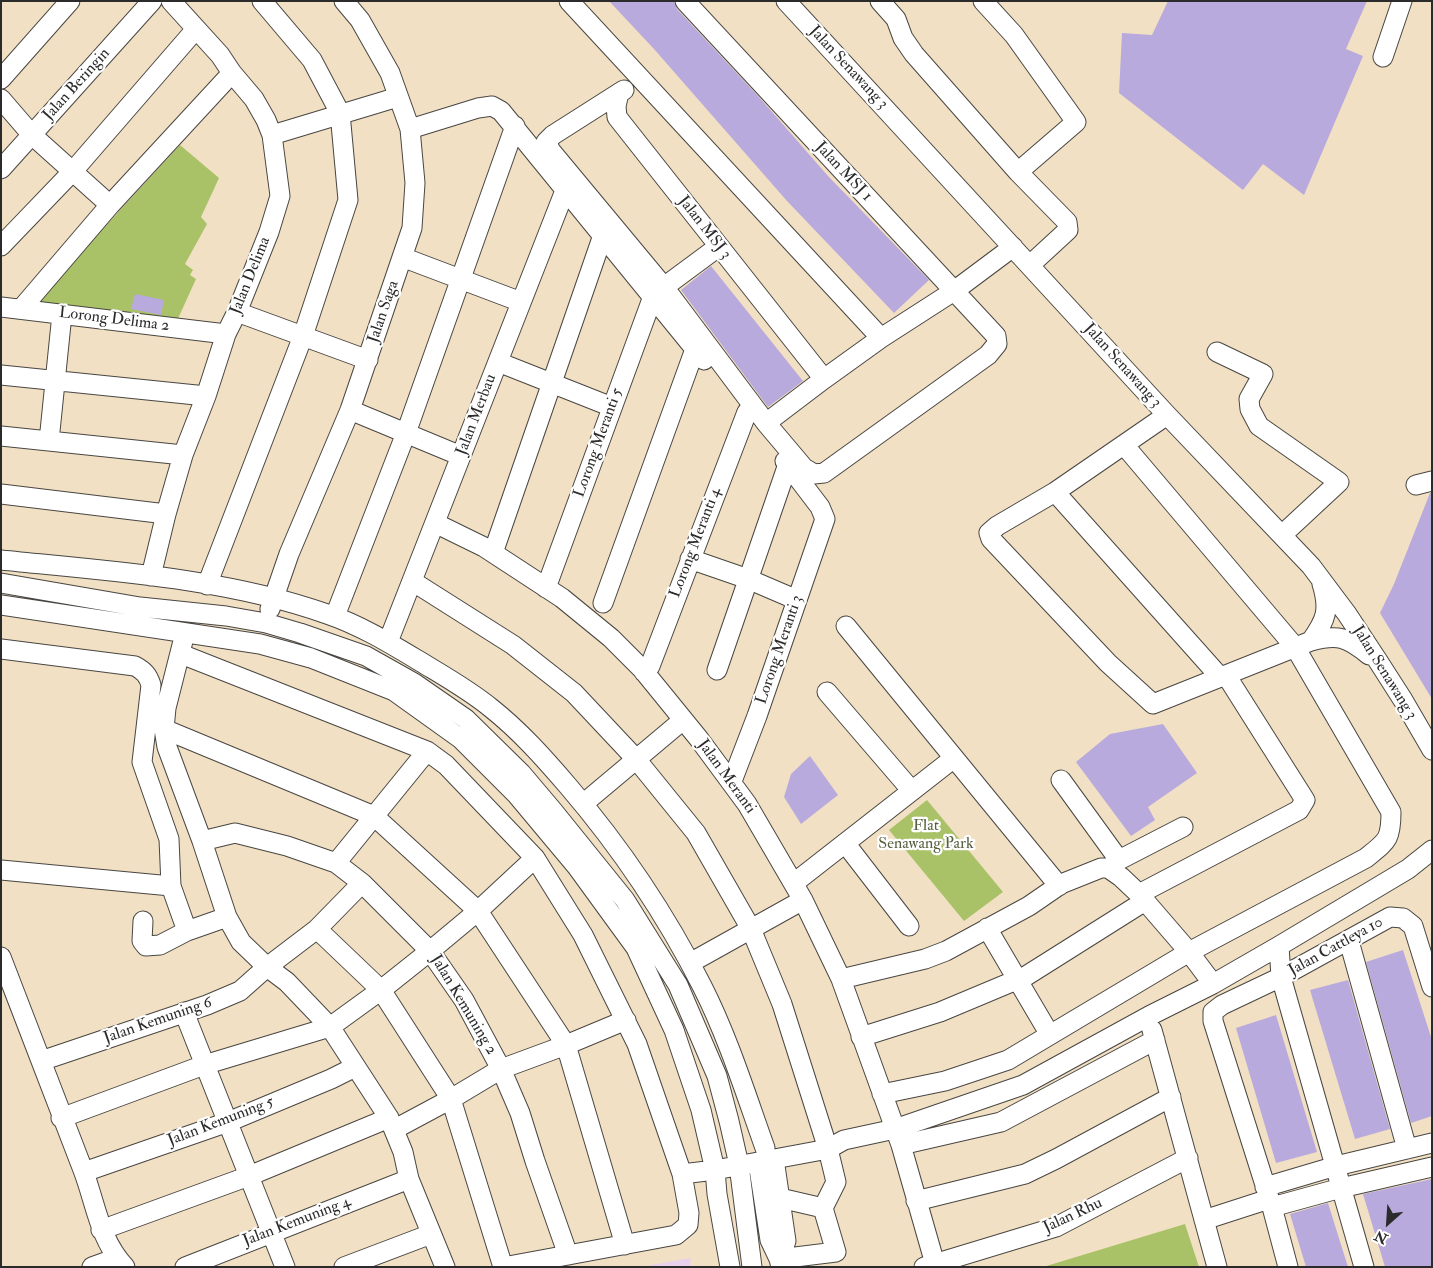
<!DOCTYPE html>
<html>
<head>
<meta charset="utf-8">
<style>
  body { margin:0 }
  #map { position:relative; width:1433px; height:1268px; overflow:hidden; background:#f1e0c3; font-family:"IM FELL Double Pica",serif }
  canvas { display:block }
  .frame { position:absolute; inset:0; border:2px solid #2b2b2b; pointer-events:none }
  .north { position:absolute; left:1363px; top:1198px; width:50px; height:50px; -webkit-text-stroke:4px #fff; paint-order:stroke; rotate:206deg; font-size:14px; font-weight:700; line-height:20px; text-align:center; color:#2b2b2b }
  .north::after { content:''; display:block; margin:auto; width:18px; height:22px; background:#2b2b2b; clip-path:polygon(50% 0,100% 100%,50% 72%,0 100%) }
</style>
</head>
<body>
<div id="map">
<canvas width="1433" height="1268"></canvas>
<div class="frame"></div>
<div class="north">N</div>
</div>
<script>
const c = document.querySelector('canvas').getContext('2d');
c.lineJoin = 'round';
function fill(path, color) { c.fillStyle = color; c.fill(path, 'evenodd'); }
function trace(path, color, width, dash) { c.strokeStyle = color; c.lineWidth = width; c.lineCap = dash ? 'butt' : 'round'; c.setLineDash(dash || []); c.stroke(path); }
function drawText(font, color, halo, rows, align = 'center') {
  c.font = font + ' "IM FELL Double Pica",serif'; c.lineWidth = 4.5; c.setLineDash([]); c.textBaseline = 'middle'; c.strokeStyle = halo; c.fillStyle = color; for (const [text, x, y, turn = 0] of rows) {
    c.save(); c.translate(x, y); c.rotate((+turn || 0) * Math.PI / 180); c.textAlign = isNaN(turn) ? turn : align; if (halo) c.strokeText(text, 0, 0); c.fillText(text, 0, 0); c.restore();
  }
}
fill(new Path2D(`
  M690,1258L691,1267H640Z`), '#e9d1ed');
fill(new Path2D(`
  M180,145L219,178L201,217L207,224L185,264L193,270L190,275L196,279L176,323L29,309Z
  M927,800L1003,892L964,921L889,830Z
  M1185,1224L1199,1267H1043Z`), '#a9c267');
fill(new Path2D(`
  M609,1H674L677,9L759,97L828,176L929,280L894,313L787,201L654,49Z
  M1168,1H1367L1346,49L1363,56L1304,195L1263,164L1243,190L1119,93L1122,33L1152,35Z
  M711,266L803,381L768,407L681,290Z
  M135,294L164,300L161,315L131,309Z
  M1430,493H1432V699L1380,613L1394,584Z
  M1163,724L1197,773L1148,807L1155,820L1131,836L1076,762L1110,734Z
  M810,756L838,795L801,824L784,797L791,774Z
  M1403,950L1432,1040V1116L1411,1123L1366,962Z
  M1348,980L1390,1129L1355,1139L1310,990Z
  M1276,1015L1317,1152L1276,1163L1236,1028Z
  M1432,1179V1267H1385L1363,1194Z
  M1328,1203L1348,1267H1306L1290,1214Z`), '#b9aadd');
const minor = new Path2D(`
  M569,1L881,338
  M786,1L1167,415L1311,566L1347,614L1378,661L1403,700L1432,750
  M880,1L896,19L903,38L914,54L1018,172L1067,222L1068,230L1030,265
  M983,1L1014,35L1076,122L1018,172
  M1383,57L1402,1
  M1,79L70,1
  M624,90L619,93L616,106L617,117L824,379
  M619,93L553,135L546,142L551,151L664,287L766,423L804,468L814,474L824,473L988,355L997,344L996,336L685,1
  M1,99L32,135L110,205
  M410,129L478,108L492,106L501,111L704,360
  M272,135L398,97
  M1,169L152,1
  M1,246L73,171L196,29
  M402,257L521,302
  M1,307L226,334
  M21,309L110,205L232,73
  M237,312L368,360
  M1217,352L1263,374L1249,399L1250,409L1259,426L1339,482L1282,535
  M498,362L612,407
  M1,375L206,396
  M350,410L461,456
  M1167,415L1055,492L997,526L989,533L991,539L1108,663L1153,704L1311,641C1338,634 1347,637 1369,655
  M766,423L824,379L881,338L954,291L1013,247
  M1,436L183,455
  M49,441L62,314
  M1416,485L1432,481
  M1055,492L1220,677
  M1,494L166,514
  M435,523L484,547L562,598L611,638L642,669L699,739L747,804L803,900L841,979L901,1145L935,1264
  M493,553L603,235
  M690,559L748,579L797,600
  M1,560C108,571 226,578 327,614C360,625 391,644 421,662C444,676 469,690 491,708C520,731 544,758 568,786C622,849 665,913 702,986C728,1037 746,1095 765,1148
  M151,576L166,514L183,455L206,396L226,334L237,312L269,232L280,196L272,135L266,120L254,99L232,73L220,55L171,1
  M412,581L513,645L574,693L636,759L696,833L751,929L782,1004L828,1149L836,1182L823,1208L836,1252L779,1259
  M1,583L140,607L226,616L266,623L300,633L366,656L414,683L466,719L521,773L554,812L625,900L678,985L717,1076L729,1121L739,1165L752,1267
  M207,585L303,336L348,200L340,113L312,60L262,1
  M546,588L652,299L664,287L718,247
  M603,603L695,349
  M1,605L260,644L311,658L394,691L461,739L516,794L577,867L636,948L674,1030L701,1110L715,1170L717,1194L730,1267
  M270,609L289,554L350,410L412,228L415,183L410,129L390,73L360,20L344,1
  M335,616L406,433L515,126
  M846,626L1059,886
  M183,641L166,708L164,729L167,747L202,841L227,917L241,942L267,967L287,982L330,1027L389,1118L403,1152L409,1179L445,1267
  M1311,641C1326,620 1330,610 1322,584
  M388,642L566,188
  M1,649L135,666C144,671 148,675 151,685L142,762L169,839L171,886L187,931
  M181,654L427,751L446,765L535,858L583,935L637,1044L682,1174L689,1213L688,1225L676,1235L503,1267
  M717,670L788,464
  M644,672L650,666L747,412
  M827,692L912,791
  M164,729L374,816L478,911L566,1045L625,1245
  M1061,780L1119,860
  M732,781L757,716L825,519L820,507L785,461
  M583,804L683,720
  M202,841L235,833L287,846L336,863L362,883L430,951L464,1000L501,1069L520,1113L535,1161L568,1255
  M845,843L909,926
  M336,863L427,751
  M1109,868L1119,860L1183,827
  M1,870L171,886
  M794,883L954,758
  M1139,894L1299,810L1305,800L1226,675
  M143,921L142,941L146,946L160,945L187,931L227,917
  M987,928L1050,1035
  M317,929L381,990L451,1099L503,1267
  M1349,941L1407,1149
  M1279,946L1281,977L1364,1267
  M1,957C28,1028 55,1099 83,1170C96,1204 99,1239 125,1267
  M690,963L803,900
  M841,979L925,959L946,951L1029,906L1061,884L1101,868H1108L1121,877L1139,894L1189,952L1213,984
  M184,1012L285,1267
  M1152,1030L1217,1267
  M861,1037L940,1012L1026,976L1145,901
  M41,1061L207,1005L240,991L267,967L317,929L362,883
  M882,1094L945,1081L1008,1060L1189,952L1366,858C1387,841 1391,840 1391,812L1295,647L1124,445
  M61,1118L204,1065L330,1027L381,990L430,951L478,911L535,858
  M395,1129L451,1099L501,1069L566,1045L626,1020
  M901,1145L1001,1122L1155,1040
  M774,1159L786,1241L779,1259L781,1267
  M758,1162L770,1240L779,1259
  M84,1172L228,1122L331,1079L355,1067
  M682,1174L715,1170L828,1149L844,1140L895,1129L1023,1085L1149,1016L1213,984L1279,946L1408,869L1432,850
  M1265,1187L1336,1166L1432,1143
  M780,1198L823,1208
  M916,1201L1025,1174L1056,1159L1171,1097
  M1272,1207L1341,1188L1432,1167
  M1204,1220L1269,1199
  M101,1230L249,1176L389,1118
  M92,1267L117,1258
  M185,1267L409,1179
  M344,1267L431,1234
  M924,1267L1056,1227L1188,1158
  M1288,1267L1272,1207L1213,1021V1012L1222,1005L1281,977L1390,917L1403,918L1413,926L1432,987`);
trace(minor, '#494642', 21);
trace(minor, '#fff', 19);
drawText('16px', '#2b2b2b', '#fff', [
  ["Jalan Senawang 3",848,68,47],
  ["Jalan Beringin",77,85,-48],
  ["Jalan MSJ 1",843,172,47],
  ["Jalan MSJ 3",704,228,52],
  ["Jalan Delima",251,276,-68],
  ["Jalan Saga",384,312,-71],
  ["Lorong Delima 2",114,320,7],
  ["Jalan Senawang 3",1122,366,48],
  ["Jalan Merbau",477,415,-69],
  ["Lorong Meranti 5",599,443,-70],
  ["Lorong Meranti 4",696,543,-69],
  ["Lorong Meranti 3",780,650,-71],
  ["Jalan Senawang 3",1384,673,58],
  ["Jalan Meranti",726,777,54],
  ["Jalan Cattleya 10",1336,947,-29],
  ["Jalan Kemuning 2",463,1005,59],
  ["Jalan Kemuning 6",158,1021,-19],
  ["Jalan Kemuning 5",221,1122,-21],
  ["Jalan Rhu",1073,1216,-25],
  ["Jalan Kemuning 4",297,1222,-21]
]);
drawText('16px', '#576040', '#fff', [
  ["Flat",926,827],
  ["Senawang Park",926,845]
]);
</script>
</body>
</html>
